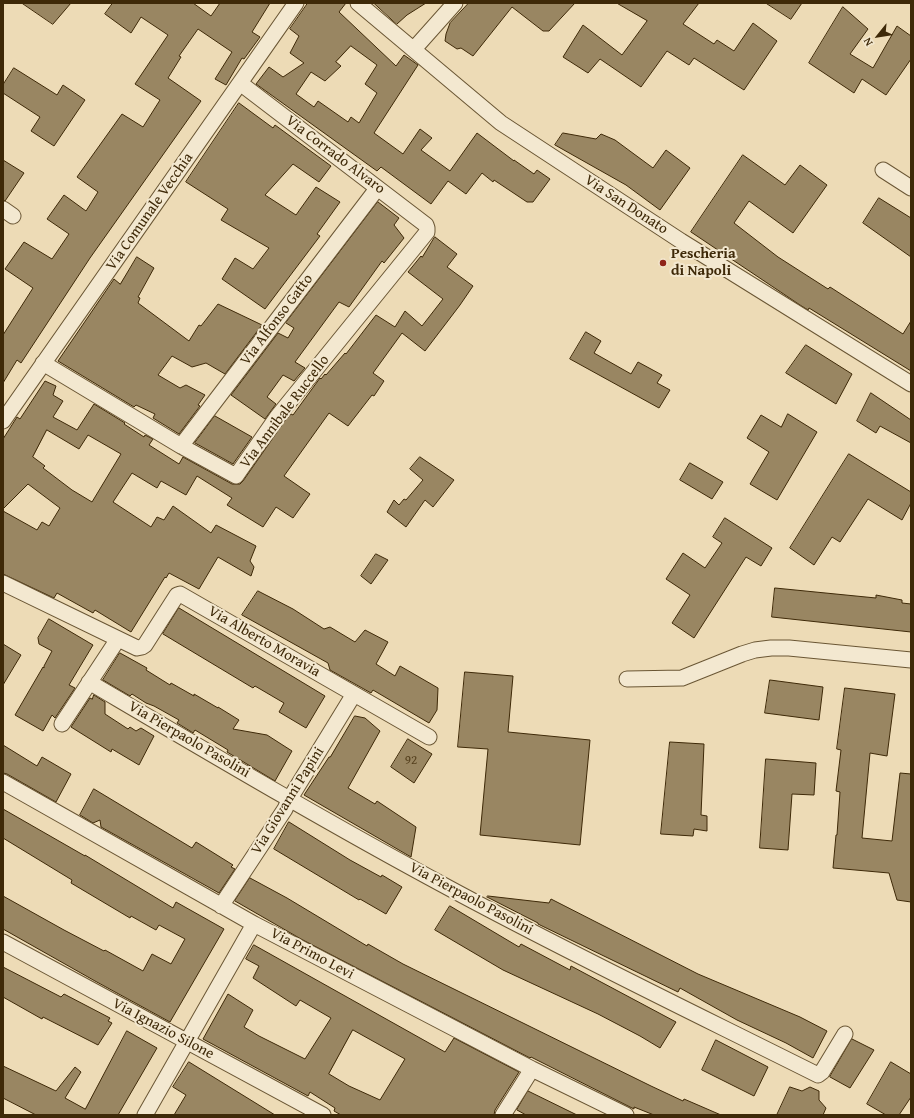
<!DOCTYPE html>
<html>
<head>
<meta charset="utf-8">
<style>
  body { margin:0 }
  #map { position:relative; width:914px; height:1118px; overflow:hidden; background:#eddbb6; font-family:"Gentium Book Plus",serif }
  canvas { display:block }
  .frame { position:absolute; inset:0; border:4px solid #3e2908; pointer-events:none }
  .north { position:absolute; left:858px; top:16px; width:40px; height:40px; -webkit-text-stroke:3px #f3e8d0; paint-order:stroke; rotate:240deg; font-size:11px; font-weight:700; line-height:16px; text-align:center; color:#3e2908 }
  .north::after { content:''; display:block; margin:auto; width:14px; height:18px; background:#3e2908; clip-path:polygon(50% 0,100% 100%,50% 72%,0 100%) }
</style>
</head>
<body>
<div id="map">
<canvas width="914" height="1118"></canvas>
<div class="frame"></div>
<div class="north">N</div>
</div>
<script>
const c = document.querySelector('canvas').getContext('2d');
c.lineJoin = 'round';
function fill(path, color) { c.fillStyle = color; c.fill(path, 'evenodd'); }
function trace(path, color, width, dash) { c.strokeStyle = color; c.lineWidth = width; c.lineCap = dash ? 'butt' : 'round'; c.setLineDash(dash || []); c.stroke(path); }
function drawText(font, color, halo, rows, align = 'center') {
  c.font = font + ' "Gentium Book Plus",serif'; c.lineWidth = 4; c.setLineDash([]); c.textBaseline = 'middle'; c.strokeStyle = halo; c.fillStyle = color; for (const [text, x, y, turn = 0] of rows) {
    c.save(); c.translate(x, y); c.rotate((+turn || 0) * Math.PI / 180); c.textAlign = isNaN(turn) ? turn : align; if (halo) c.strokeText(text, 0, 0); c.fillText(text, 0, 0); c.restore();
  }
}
const building = new Path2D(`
  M22,3H71L53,24Z
  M113,3H193L211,16L220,3H270L252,32L260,37L244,59L242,58L226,85L215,79L232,52L198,29L179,56L181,57L168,78L201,101L90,258L21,363L17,360L3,383V335L33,288L5,269L24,242L52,259L69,234L47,219L64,195L86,211L98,192L77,177L122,114L143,127L160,100L135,84L168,35L141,17L131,33L105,14Z
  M308,3H346L339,12L396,66L404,55L418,65L374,133L403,154L420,129L432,138L421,150L450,171L477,133L514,161V160L534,174L537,170L550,179L533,202H527L494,180L493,182L482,173L466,194L448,181L431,204L381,167L377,171L256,84L269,67L283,77L304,63L290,53L299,36L290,29ZM351,46L377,65L365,84L377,93L359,123L351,117L348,122L318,101L314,107L296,94L311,72L325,81L341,66L336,62Z
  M374,3H426L407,15L397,24Z
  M469,3H575L549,31H543L512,7L473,56L461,48L457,49L445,41L446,34L450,23Z
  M617,3H699L683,24L714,44L717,40L734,51L753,23L777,41L744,90L694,58L689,65L667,51L641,87L600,59L588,73L563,57L583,25L622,55L647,21Z
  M766,3H802L791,19Z
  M843,7L868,29L850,54L873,68L897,26L911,36V59L886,95L862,79L854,93L809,63Z
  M14,68L57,95L63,85L85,100L54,146L31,131L40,117L3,93V85Z
  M239,103L273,128L275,125L331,166L319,182L293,164L265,195L296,215L316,187L340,202L317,234L320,236L265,309L222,279L235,258L253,269L269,248L221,220L228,209L186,182Z
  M563,133L596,139L601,134L615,140L653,168L666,150L690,168L660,210L626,185L555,145Z
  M743,155L785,185L800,165L827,185L793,233L749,201L734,223L778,257L828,289L830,287L903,334L911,321V371L809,308L808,310L800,305L691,232Z
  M3,160L24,173L5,201L3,200Z
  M879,198L911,218V257L863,223Z
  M378,202L399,218L394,225L404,238L384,263L382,261L349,307L339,302L295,362L305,368L294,381L283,375L267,397L276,404L265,419L231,395L278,333L288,338L294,328L286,323Z
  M435,237L457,254L447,267L473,286L460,305L425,351L402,333L373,373L384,381L374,396L372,395L348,426L329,413L284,476L310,494L293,518L276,507L263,527L227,505L232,498L197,476L186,495L161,481L157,488L132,473L113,502L151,527L157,517L164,520L173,506L211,533L216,525L256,546L250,561L254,567L251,576L218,557L199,589L169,573L166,578L165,577L131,632L95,610L93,613L57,593L54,598L3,574V511L37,530L42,522L49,526L60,508L28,484L3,509V439L17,417L20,419L45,381L56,386L53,395L63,401L53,417L77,430L94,404L125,423L124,424L144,437L145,435L153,439L149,445L179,464L183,457L232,484H240L243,481L284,422L291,414L293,415L320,378L321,379L325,374L326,375L345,353L346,354L376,315L395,327L405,311L422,326L443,299L408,272L421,256L422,257ZM47,430L79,449L88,435L121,454L92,502L72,490L43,468L45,466L33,457Z
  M137,257L154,268L138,297L140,298L138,303L189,341L199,325L201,326L218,304L262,325L225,374L206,363L192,367L172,356L158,375L180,388L186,385L205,395L198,405L200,406L179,434L153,418L155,414L136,405L134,407L58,361L114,279L120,284Z
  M586,332L601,341L594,353L631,374L638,362L662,375L657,383L670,390L659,408L570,359Z
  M806,345L852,374L836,404L786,373Z
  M871,393L911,420V443L880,426L876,433L857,421Z
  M788,414L817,432L777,500L750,484L769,452L747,438L761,415L781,427Z
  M215,416L252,437L233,464L195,443Z
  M849,454L911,492V503L902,520L868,499L840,542L832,537L814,565L790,548Z
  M420,457L454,480L433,507L425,500L406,527L387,512L394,500L399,505L404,499L406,500L423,480L410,469Z
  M690,463L723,482L712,499L680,480Z
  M725,518L772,548L761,566L746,557L694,638L672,623L690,595L666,579L683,553L705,568L722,543L713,537Z
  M376,554L388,560L371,584L361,576Z
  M775,588L876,598V595L902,600V603L911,604V632L772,617Z
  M258,591L293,609L324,629L330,627L355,642L365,630L388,642L376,664L395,676L400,666L438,688L437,710L429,723L373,690L371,693L330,670L328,663L242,615Z
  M179,608L325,696L306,728L279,712L284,703L255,686L253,688L163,634Z
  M49,619L93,645L69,685L75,688L55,718L52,715L43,731L15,715L43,667L44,668V666L52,651L39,644L38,638Z
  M3,644L21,655L3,685Z
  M120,653L147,668L146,670L170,685L171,683L194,696V694L218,708V707L239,720L233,729L267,735L292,751L275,781L227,752L228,750L195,730L193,733L190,731L177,723L179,720L154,706L146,703L132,694L130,696L103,680Z
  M465,672L513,676L508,732L590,740L580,845L480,835L488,749L458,747Z
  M770,680L823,687L819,720L765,713Z
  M845,688L895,694L887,756L870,753L862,838L892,841L900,773L911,774V902L897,900L889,873L833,868L836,835H837L840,792L836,791L841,750L837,749Z
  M94,695L105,702V714L128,729L130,727L136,731L141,728L154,736L139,765L112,749L111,752L71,727L90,698L92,699Z
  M355,716L365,718L380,731L348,788L375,804L377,801L416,827L411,857L304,795L329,757H330Z
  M408,739L432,754L414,783L391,767Z
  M670,742L704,744L701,815L707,816V831L694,829L693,836L661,834Z
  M3,745L37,766L42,757L71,774L56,802L7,774L3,773Z
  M766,759L816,763L814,795L792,794L788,850L760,848Z
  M94,789L192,848L196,842L233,865L231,867L235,869L219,893L101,827L100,820L93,823L80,815Z
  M3,809L85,856V855L173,908L176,902L224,929L170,1022L95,981L3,929V896L64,930L104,951L105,950L143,971L152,954L171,964L185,939L159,925L156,930L131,916L130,918L71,883L72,880L3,838Z
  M289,822L350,860L381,877L382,875L402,887L386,914L360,899L359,900L274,849Z
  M250,878L287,898L367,946L368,944L403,964L651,1086L683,1101L684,1099L721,1115H654L634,1107V1109L531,1057L530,1058L301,939L235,901Z
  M488,896L549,903L551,899L698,974L800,1017L827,1031L813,1058L786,1043L737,1020L680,988L678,992L538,924V923L487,897Z
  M450,906L519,947L521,944L570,970L571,966L676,1022L660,1048L640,1036L598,1014L503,970L435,930Z
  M254,945L445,1052L454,1038L519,1072L495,1110L494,1115H341L334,1111L335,1108L310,1092L308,1096L203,1039L228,994L253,1010L244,1027L259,1036L305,1059L331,1018L300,1000L296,1006L253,978L259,966L246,959ZM353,1030L405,1059L380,1100L349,1086L329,1074Z
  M3,967L61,997L64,994L110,1018L108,1021L112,1023L98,1045L43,1017L42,1019L3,997Z
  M127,1031L157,1048L118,1115H36L3,1098V1066L56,1091L75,1067L81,1072L65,1098L85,1109Z
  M852,1039L874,1050L850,1088L830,1077Z
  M716,1040L768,1067L754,1096L702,1070Z
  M189,1062L275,1115H174L186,1095L173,1087Z
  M891,1062L911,1074V1097L899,1115H886L867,1104Z
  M790,1087L802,1091L810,1087L819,1091V1100L826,1108L823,1115H777Z
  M528,1091L577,1115H526L517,1110Z`);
fill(building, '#998662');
trace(building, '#3e2908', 1);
const minor = new Path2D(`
  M358,3L501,123L681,241L911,384
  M414,49L455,3
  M883,170L911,188
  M3,209L13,216
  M43,363L181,446L236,476L277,417L427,232V228L426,225L240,83
  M3,421L296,3
  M181,446L373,194
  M3,583L137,648L142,647L145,645L177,595L180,594L429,737
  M627,679L682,678L742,654L755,650L771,648H789L911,660
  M89,682C208,752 326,822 447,887C569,953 694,1013 818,1075L822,1072L845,1034
  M62,724L118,639
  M3,782L254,924L532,1069L626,1115
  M221,906L285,809L289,800L354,694
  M3,942L323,1115
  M145,1115L254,924
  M503,1115L532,1069`);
trace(minor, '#6a5634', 17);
trace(minor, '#f3e8d0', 15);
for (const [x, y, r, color] of [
  [663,263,4,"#8f2418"]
]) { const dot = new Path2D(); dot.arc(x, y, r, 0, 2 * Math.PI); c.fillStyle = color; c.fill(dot); trace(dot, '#f3e8d0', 1.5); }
drawText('13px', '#55401e', null, [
  ["92",411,761]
]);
drawText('15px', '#3e2908', '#f3e8d0', [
  ["Via Corrado Alvaro",335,155,37],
  ["Via San Donato",626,205,33],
  ["Via Comunale Vecchia",150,212,-55],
  ["Via Alfonso Gatto",277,320,-53],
  ["Via Annibale Ruccello",285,412,-53],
  ["Via Alberto Moravia",264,642,30],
  ["Via Pierpaolo Pasolini",189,740,30],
  ["Via Giovanni Papini",288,801,-58],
  ["Via Pierpaolo Pasolini",471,899,28],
  ["Via Primo Levi",312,954,28],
  ["Via Ignazio Silone",163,1029,28]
]);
drawText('bold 15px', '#3e2908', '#f3e8d0', [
  ["Pescheria",671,254],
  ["di Napoli",671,271]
], 'left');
</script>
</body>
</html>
